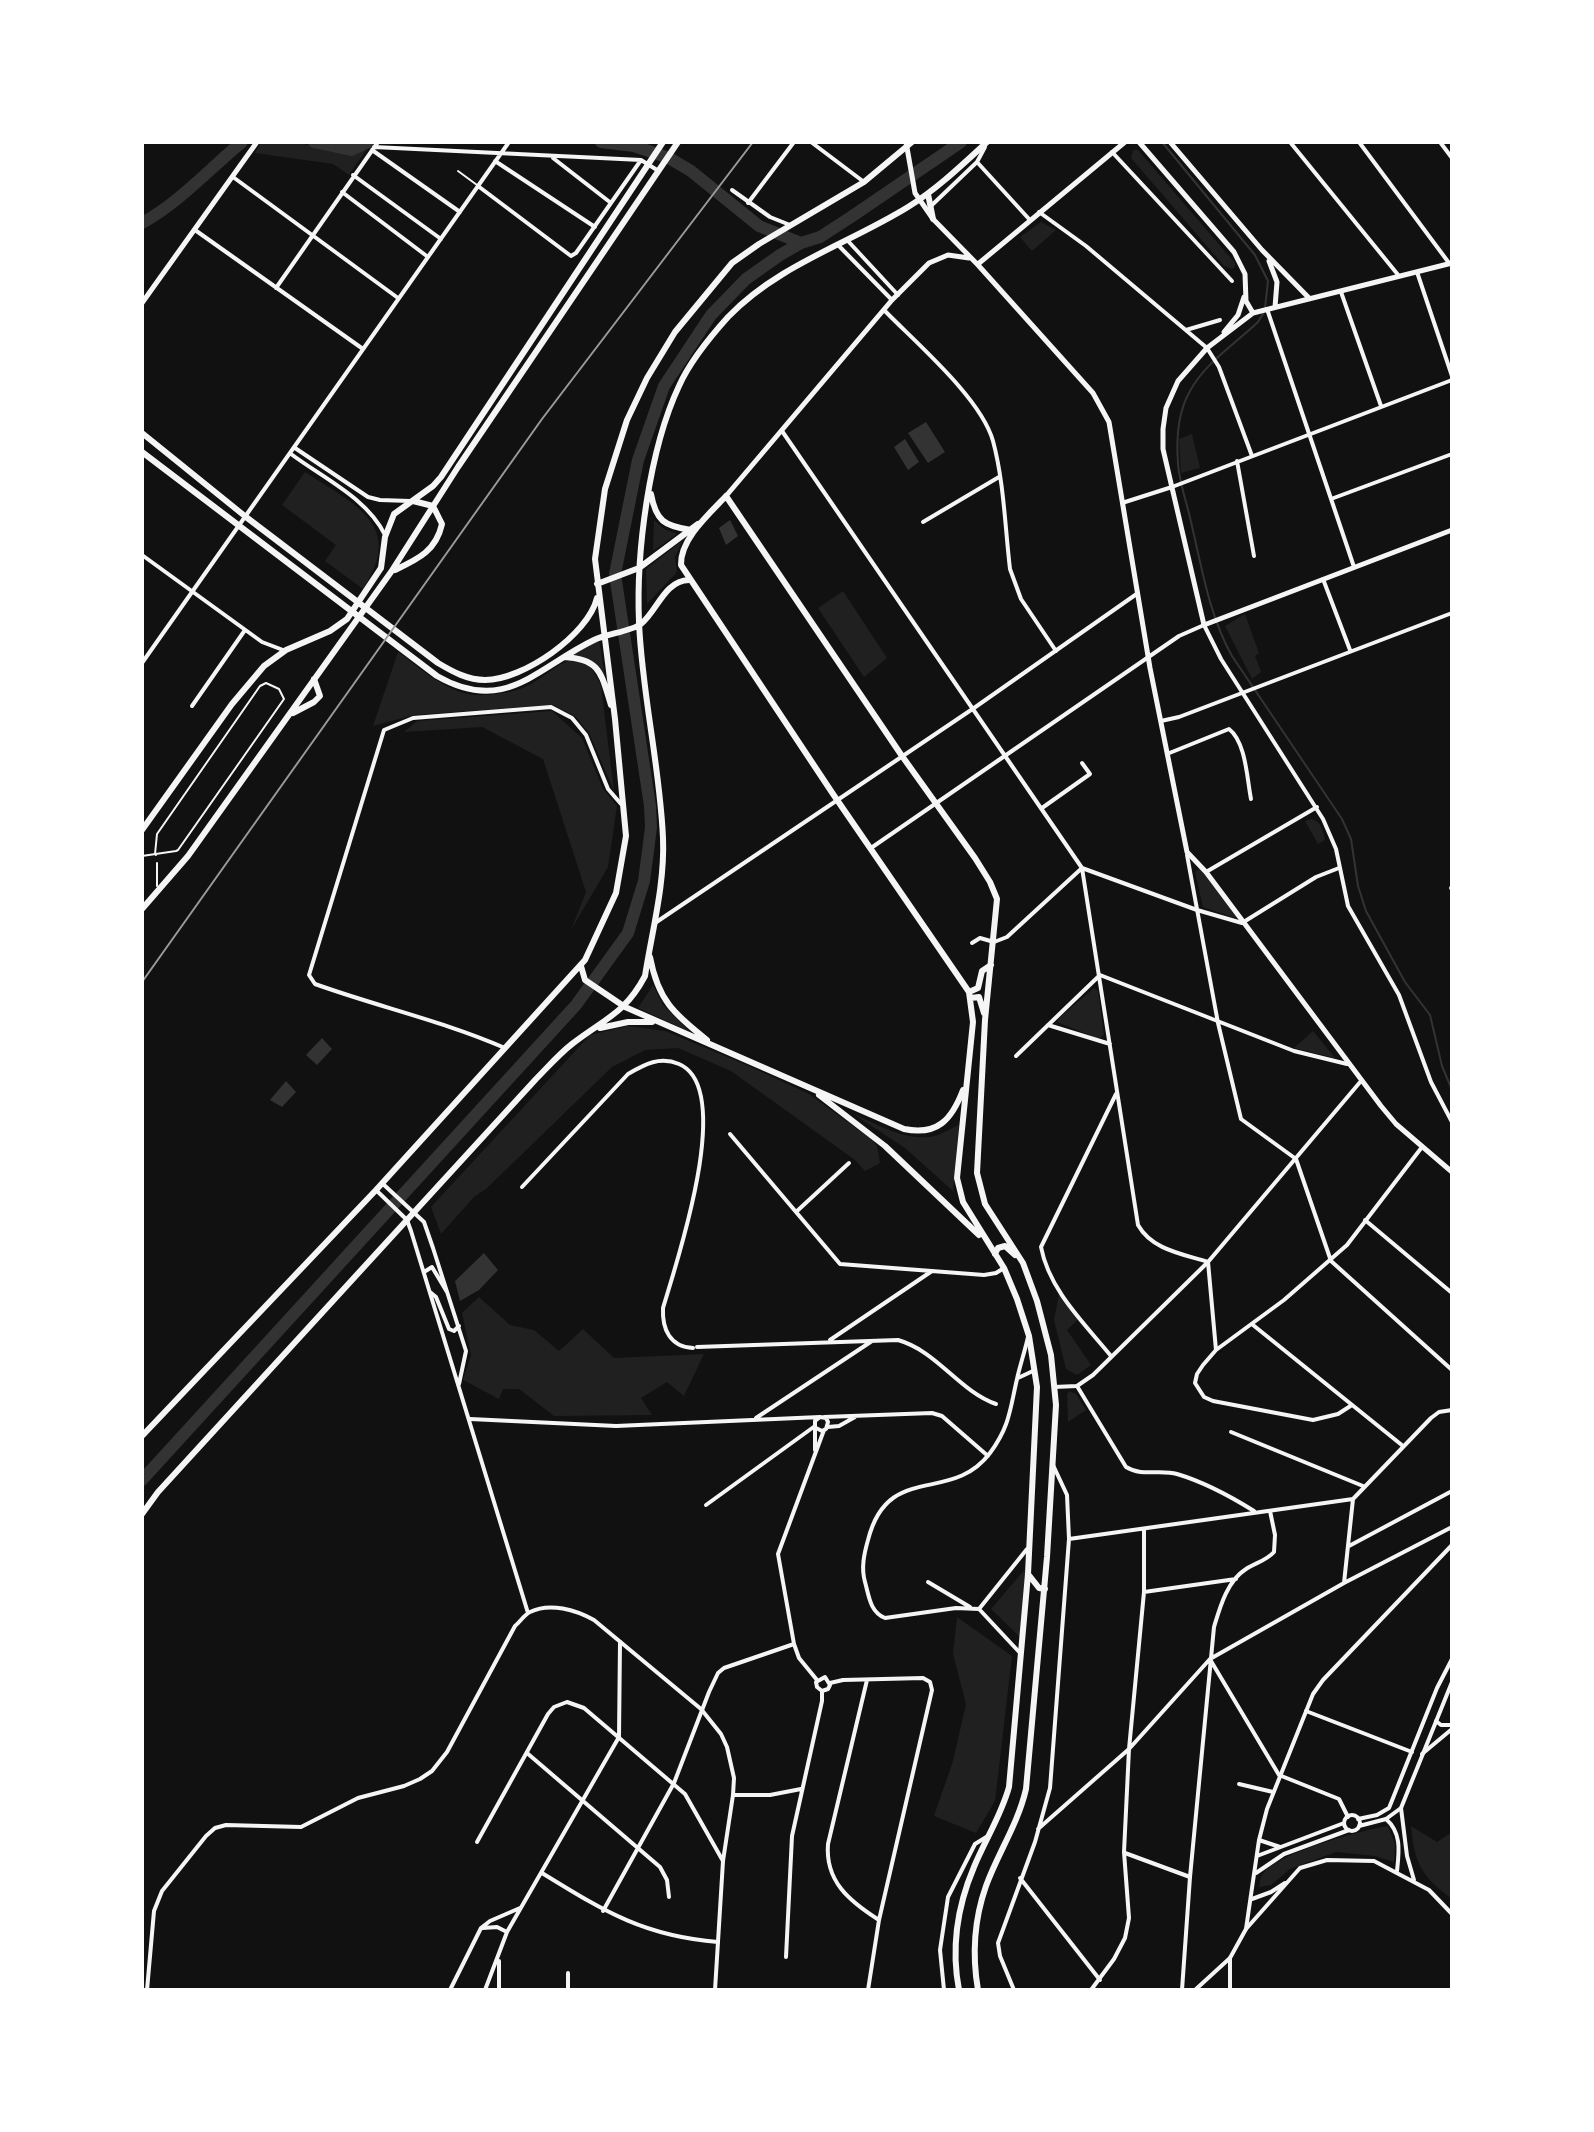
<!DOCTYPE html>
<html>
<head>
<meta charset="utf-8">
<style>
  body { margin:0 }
  #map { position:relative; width:1594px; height:2132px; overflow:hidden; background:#111; font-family:"Noto Serif",serif }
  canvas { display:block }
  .frame { position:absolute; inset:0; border:144px solid #fff; pointer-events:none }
</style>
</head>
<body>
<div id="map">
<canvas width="1594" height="2132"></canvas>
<div class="frame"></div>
</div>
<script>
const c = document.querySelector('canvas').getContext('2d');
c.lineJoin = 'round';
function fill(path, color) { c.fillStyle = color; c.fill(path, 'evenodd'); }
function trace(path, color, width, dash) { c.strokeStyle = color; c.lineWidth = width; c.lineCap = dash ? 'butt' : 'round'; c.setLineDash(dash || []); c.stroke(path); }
fill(new Path2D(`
  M261,142H293L353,153L370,144L349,175L333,164L255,153Z
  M1133,150H1138L1235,263V267L1232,269L1224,266L1131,158Z
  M1041,222L1056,230L1032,251L1020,237Z
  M1192,434L1200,468L1181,473L1179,439Z
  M305,472C353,504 406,524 363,589L325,561L336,545L282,505Z
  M654,520L664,529L677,534L653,551Z
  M683,540L675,557L677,572L647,604L646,569Z
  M843,591L887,658L864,677L818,608Z
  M1245,614L1259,653L1255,656L1261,672L1252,679L1225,626Z
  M599,640L607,688C598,670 594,657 571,655Z
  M398,652C420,668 446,692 474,695C487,696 510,693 523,688C555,675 578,632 601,686L614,791L589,733L575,716L553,705L414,715L373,726Z
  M552,711L582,738L603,789L617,806L608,867L571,930L586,892L543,759L482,727L404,732L417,721Z
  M1311,819C1320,820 1324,832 1325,840L1318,844L1305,821Z
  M1201,868L1236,916L1235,918L1203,907L1195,872Z
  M653,985L663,1005L690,1032L638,1008Z
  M1094,988L1098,991L1104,1035L1099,1039L1057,1022L1059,1018Z
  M628,1026L665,1031L749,1066L809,1094L870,1138L877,1146L880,1163L865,1171L855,1160L731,1071L678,1048L645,1050L612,1067L486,1189L474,1197L441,1234L431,1207L590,1035Z
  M1313,1031L1335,1058L1294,1048Z
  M852,1113C876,1124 902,1140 930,1137C939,1136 950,1129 959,1125L953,1191L905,1148Z
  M1059,1294L1079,1318L1067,1330L1091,1365L1077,1375L1066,1369L1054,1320Z
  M479,1297L510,1325L534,1330L559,1351L583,1329L614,1358L704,1354L684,1396L667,1382L641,1398L652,1415L554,1416L519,1389H503L499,1399L463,1380L471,1355L462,1313Z
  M1069,1391L1076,1394L1086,1410L1068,1422L1067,1394Z
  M1026,1568L1021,1638L991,1609Z
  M957,1617L1012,1656L995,1801L976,1833L934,1816L953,1761L966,1704L953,1654Z
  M1388,1826L1395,1844L1394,1862L1375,1856L1336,1852L1290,1869L1271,1885L1259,1887C1260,1882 1260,1878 1263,1874C1277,1853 1362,1830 1388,1826Z
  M1411,1826L1437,1842L1452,1832V1899C1422,1877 1414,1863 1411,1826Z`), '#202020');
fill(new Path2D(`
  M926,422L945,452L928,463L908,433Z
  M905,439L919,462L908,470L894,447Z
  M730,520L738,536L726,545L719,528Z
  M322,1038L332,1049L317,1065L306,1055Z
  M286,1081L296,1092L282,1107L270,1100Z
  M484,1253L498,1270L479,1290L460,1301L455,1281Z`), '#333');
trace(new Path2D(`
  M1162,142L1255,255L1268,281L1265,308
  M1263,314L1258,322C1236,343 1205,363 1190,391C1178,412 1176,438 1178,463C1179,482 1187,503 1191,522C1202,568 1209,615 1232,656L1342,819L1351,839L1358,886L1366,911L1405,982L1430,1015L1442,1066L1452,1090`), '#333', 2);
trace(new Path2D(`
  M314,142L351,150L368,142
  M601,142L634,146L669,158L691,171L759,226L801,243
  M142,223C180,202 208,170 242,142
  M142,1480L576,1005L628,933L644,881L648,851L651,827L650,806L615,574L638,460L664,386L711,315L746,279L780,255L801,243L820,237L851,217L961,142`), '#333', 12);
trace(new Path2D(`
  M458,171L477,185
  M142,856L176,851L178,850L284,699L279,689L266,683L260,686L157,834L155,854L156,855
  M157,863V886`), '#f5f5f5', 2);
trace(new Path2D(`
  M811,142L864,182
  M1290,142L1399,276
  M1359,142L1449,263
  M1440,142L1452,158
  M374,147L641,160L657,170
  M372,150L460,212
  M1112,152L1232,281
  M553,158L611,203
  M495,161L595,227
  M977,162L1029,219
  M353,175L441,239
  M233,177L398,298
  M478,186L571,256L576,253L641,160
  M732,190L770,217L790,225
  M342,192L428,257
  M748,203L794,142
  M932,205L977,162L985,147
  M1039,212L1086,246L1207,348L1219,367L1252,456
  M195,230L363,349
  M1417,272L1452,376
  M276,288L378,142
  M1341,292L1381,406
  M1267,309L1354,567
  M884,310C916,343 981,398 993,441C1004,482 1005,527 1010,569L1021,599L1056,651
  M1186,330L1220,320
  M782,431L1082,868L1138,1225C1152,1250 1183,1254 1208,1262L1216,1350
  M295,448L368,497L380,500L410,501
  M291,454C323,478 367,498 385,535
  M1237,461L1254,556
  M1331,499L1452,454
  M1122,503L1172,487L1452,380
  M923,522L999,477
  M142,555L262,642L283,650
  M1323,579L1350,650
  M142,663L509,142
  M192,706L245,630
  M1161,721L1179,717L1452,613
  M1167,754L1229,729C1246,742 1247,779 1251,799
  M1042,808L1090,774L1082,763
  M871,848L1179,636L1204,625
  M1187,855L1218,1023L1241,1119L1296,1159L1331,1261L1452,1370
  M1082,868L1197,910L1242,923L1316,877L1339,868
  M1206,872L1317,807
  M1451,888H1452
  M655,923L974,708L1138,593
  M972,943L980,938L994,942L1007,937L1082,868
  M1048,1025L1110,1044
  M505,1048C443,1021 379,1007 315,984L309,975L384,730L413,718L551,707L572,718L586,735L608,789L621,804
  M1016,1056L1100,975L1294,1051L1347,1064
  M730,1134L840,1264L984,1275L996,1273L1004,1268
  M522,1187L628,1074C645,1064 660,1056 679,1064C736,1088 676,1264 663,1308C662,1329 670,1347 693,1348
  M796,1212L849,1163
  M1365,1220L1452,1293
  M1253,1325L1403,1446
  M830,1340L932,1271
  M697,1347L898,1340C937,1351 959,1391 996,1404
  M1111,1356C1085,1324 1049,1290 1041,1247L1116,1094
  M1018,1378L1035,1370
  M1077,1386L1126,1467C1142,1477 1160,1469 1177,1474C1204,1482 1230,1496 1254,1511
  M1352,1405L1338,1414L1313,1420L1213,1401L1204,1397L1195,1383L1197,1374L1203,1365L1216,1350L1284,1300L1347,1245L1422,1147
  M824,1417L932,1413L942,1416L988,1456
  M756,1418L872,1341
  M470,1419L616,1426L820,1417
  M828,1427L839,1426L855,1417
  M1231,1432L1363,1486
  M815,1450V1421L820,1417L826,1418L828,1422L826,1429L822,1431L816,1428
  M706,1505L815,1426
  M1069,1539L1353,1499
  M1349,1546L1452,1491
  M928,1582L970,1607
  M1344,1583L1353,1499L1431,1418L1439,1412L1452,1410
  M1144,1592L1236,1579
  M979,1609L956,1608L885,1618C870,1612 869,1596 865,1582C861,1568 864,1554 868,1540C888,1461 951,1505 990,1453C1010,1426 1010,1409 1017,1379C1020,1365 1025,1351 1028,1337
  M979,1609L1027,1549
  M979,1609L1021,1654
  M1211,1661L1279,1775L1339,1799L1348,1817
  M817,1680L799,1658L794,1644L778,1554L824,1430
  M867,1680L828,1844C825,1881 849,1901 879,1920
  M830,1683L843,1680L923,1678L930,1682L932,1690L879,1920L868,1990
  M1306,1711L1412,1752
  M1436,1721L1441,1725H1452
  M527,1753L660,1867L667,1880L669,1897
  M1422,1754L1452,1729
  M1239,1784L1273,1792
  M733,1795H770L801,1789
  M1401,1808L1407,1856L1414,1880
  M1386,1819C1402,1833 1399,1852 1397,1871
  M1038,1829L1129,1749L1210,1659L1344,1583L1452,1527
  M477,1842L548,1714L554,1707L567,1702L584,1708L685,1794L723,1861
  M1125,1853L1190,1877
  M542,1873C604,1911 643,1936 718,1942
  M1020,1878L1100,1980
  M1252,1899L1271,1892L1285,1883
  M603,1911L674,1783L709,1692L718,1673L724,1668L794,1644
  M483,1928L497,1927L507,1932
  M1246,1929L1300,1868L1327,1860L1374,1861L1429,1890L1452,1914
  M786,1957L792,1836L822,1701V1691L817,1687L816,1682L825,1677L830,1685L828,1689L822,1691
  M1230,1958V1990
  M499,1961V1990
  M450,1990L481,1928L490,1921L520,1908
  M485,1990L507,1932L619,1737L620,1642
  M568,1990V1973
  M944,1990L940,1950L948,1897L975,1844L988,1836
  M1014,1990L1000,1956L998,1943L1035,1842L1050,1788L1069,1539L1067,1495L1053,1465
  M1091,1990L1114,1959L1125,1938L1129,1918L1124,1852L1129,1749L1144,1592V1530
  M1182,1990L1190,1877L1214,1627C1220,1607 1227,1581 1246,1569C1255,1563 1266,1561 1274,1552L1275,1535L1270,1511`), '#f5f5f5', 4);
trace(new Path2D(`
  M848,241L898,295
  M838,245L892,300
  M1204,625L1221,659L1323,819L1336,849L1348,906L1399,995L1431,1082L1452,1122
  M383,1184L424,1222L433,1248L466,1351L459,1384
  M377,1191L407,1220L411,1231L528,1613
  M424,1272L432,1267L447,1292
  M430,1292L436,1297L449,1329L454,1331L459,1326
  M1054,1387L1077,1386L1093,1375L1208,1262L1361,1081
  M1344 1823a8 8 0 1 1 16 0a8 8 0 1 1-16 0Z
  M1358,1819L1377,1815L1389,1808L1437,1688L1452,1659
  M1359,1826L1386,1819L1401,1808L1452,1682
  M1259,1840L1280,1847
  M1257,1856L1344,1823
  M1256,1873L1284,1854L1349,1830
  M147,1990L154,1911L162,1891L206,1836L215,1828L226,1825L301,1827L358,1798L404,1786L420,1779L432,1771L447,1752L515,1626C520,1622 524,1615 530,1612C550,1602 576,1610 594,1620L701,1709L721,1734L727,1747L734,1778L733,1795L723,1861L715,1990
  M1195,1990L1230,1958L1246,1929L1259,1840L1267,1809L1313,1694L1323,1680L1452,1545`), '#f5f5f5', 4);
trace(new Path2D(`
  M906,142L915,193L933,219L978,265L1093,393L1109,422L1150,668L1187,852L1206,872L1381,1106L1396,1124L1452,1172
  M1139,142L1234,252L1245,274L1246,301L1253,313
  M1170,142L1262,250L1309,298
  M1269,261L1277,282L1275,307
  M1452,263L1253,313L1207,348L1178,381L1166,408L1163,429V449L1204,625L1452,530
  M978,264L1125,142
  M142,303L257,142
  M1224,332L1238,315L1244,297
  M726,496L892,300L929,263L948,255L969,258`), '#f5f5f5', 5);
trace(new Path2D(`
  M928,194L933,219
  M142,433L246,517L438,663C453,672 468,680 485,680C523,680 588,635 597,598
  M142,452L437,676C505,715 536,668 594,640C606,634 632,631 641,624C658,610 664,581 689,580
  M651,494C656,521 664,526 691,530
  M395,570C418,559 436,551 442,524L433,506L413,501
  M597,584L639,568L698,524
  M564,657C601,659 601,674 611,705
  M293,713L314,702L320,696L314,679
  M142,830L232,704L264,666L286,650L330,631L347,619L381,568L385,537L394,514L433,486L441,477L663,142
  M142,909L188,856L391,572L458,467L678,142
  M650,957C658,1000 674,1014 707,1040
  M581,966L585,980L625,1007L904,1129C938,1136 952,1119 963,1090
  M969,992L978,988L982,971L991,965
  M971,998L979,997L984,1013
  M600,1028L628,1022H652
  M819,1095L885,1146L979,1235
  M995,1254L998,1248L1005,1246L1015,1255
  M142,1436L376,1190L585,960L616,893L626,836L615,719L595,559L605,489L627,420L647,378L675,332L732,263L759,244L864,182L912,142
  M142,1514L158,1492L536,1079C548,1067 559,1054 572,1044C604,1019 625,1014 645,976C652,931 665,884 663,838C660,766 642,695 639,622C636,552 649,450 679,386C690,361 710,337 728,317C778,265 848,244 908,207C937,189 962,165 987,142
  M1028,1574L1039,1588L1045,1589
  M959,1990C951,1948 957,1907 974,1867C985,1840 1001,1816 1009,1787L1028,1574L1037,1387L1029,1336L1017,1299L1004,1268L963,1202L957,1178L973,1022L969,992L833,794L681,565C680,539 710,513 726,496L902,756L975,858L990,882L997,899L985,1020L977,1173L985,1204L1023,1263L1037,1301L1051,1355L1056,1405L1047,1557L1026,1789C1018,1824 998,1853 986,1886C974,1920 972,1955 978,1990`), '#f5f5f5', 6);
trace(new Path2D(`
  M142,982L542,419L753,142`), '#9a9a9a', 2);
</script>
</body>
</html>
